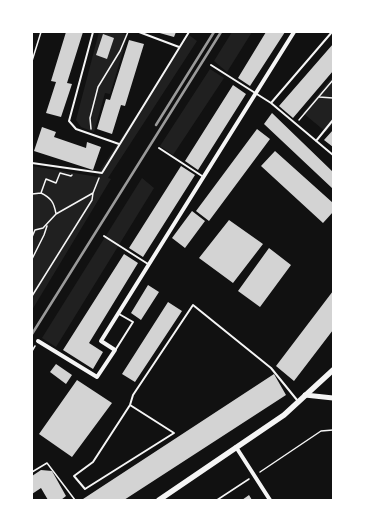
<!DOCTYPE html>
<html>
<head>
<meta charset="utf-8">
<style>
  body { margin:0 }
  #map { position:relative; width:365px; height:532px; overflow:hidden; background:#111; font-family:"Nunito Sans",sans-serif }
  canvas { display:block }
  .frame { position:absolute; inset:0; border:33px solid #fff; pointer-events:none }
</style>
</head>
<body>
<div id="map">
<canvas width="365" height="532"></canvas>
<div class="frame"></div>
</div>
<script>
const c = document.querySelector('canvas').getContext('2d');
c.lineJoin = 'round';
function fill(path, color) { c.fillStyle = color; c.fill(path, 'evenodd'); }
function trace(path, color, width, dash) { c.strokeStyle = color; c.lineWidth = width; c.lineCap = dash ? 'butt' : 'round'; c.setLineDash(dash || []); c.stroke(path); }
fill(new Path2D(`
  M99,32H118L128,35L110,94L105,93L94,132L81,127L76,120Z
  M232,32H252L227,72L214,61Z
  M189,35L197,41L108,178L111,179L32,310V166L98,177L101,169Z
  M210,69L224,78L173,155L160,146Z
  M333,76V124L326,132L303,113Z
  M142,178L154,188L56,347L42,338Z`), '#202020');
fill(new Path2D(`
  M66,32H83L67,83L72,84L61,117L46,113L56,82L51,81Z
  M156,32H176L174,37Z
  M266,32H285L250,86L238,78Z
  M103,34L114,38L107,59L96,55Z
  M129,40L144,44L125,106L121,105L112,134L97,129L106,99L110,100Z
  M333,44V71L293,118L279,106Z
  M233,85L246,94L198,170L185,161Z
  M272,113L333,172V189L264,124Z
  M42,127L56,132L54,137L86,148L87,142L101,147L93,170L34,151Z
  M257,129L270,139L209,221L196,211Z
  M333,130V147L324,140Z
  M275,151L333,203V212L323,223L261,166Z
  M181,166L195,175L143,257L129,248Z
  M192,211L205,221L185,248L172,238Z
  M229,220L263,244L233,283L199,258Z
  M269,248L291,265L260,307L238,291Z
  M124,254L138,263L89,343L103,352L93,369L63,350Z
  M148,285L159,292L141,320L131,313Z
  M333,291V330L294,381L276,366Z
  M168,302L182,311L135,382L122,374Z
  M56,364L72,375L66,384L50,372Z
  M274,374L286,395L124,500L83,499Z
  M77,380L112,403L72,457L39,434Z
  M41,470L52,471L66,496L61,500H48L41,488L32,494V476Z
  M249,495L252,500H242Z`), '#d3d3d3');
trace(new Path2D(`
  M32,61L41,32
  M319,97L333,98
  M299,120L333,80
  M91,129L90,118L98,87L120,51L128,32
  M41,193C51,198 54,202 56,214
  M32,194L41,193L46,179L56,183L60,173L71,176L72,175
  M32,237L35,230L43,228L56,214L93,193L99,178
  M32,259L44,235L47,226
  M32,296L92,200L93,193
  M32,351L35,346
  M32,472L47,463L75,500
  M260,472L321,431L333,430
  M217,500L249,479`), '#f5f5f5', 1.5);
trace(new Path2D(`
  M93,32L69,121L76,129L119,144
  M139,32L179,47
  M211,65L271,103L332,32
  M271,103L333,155
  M316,141L333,120
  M159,148L202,176
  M32,163L102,173L189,32
  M104,236L148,264
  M116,349L133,322L119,314
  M130,405L93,462L74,476L85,489L174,433L130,405L133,395L193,305L271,368L297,400`), '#f5f5f5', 2);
trace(new Path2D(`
  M38,341L97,377L115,350L101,341L294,32
  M236,447L270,500`), '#f5f5f5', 4);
trace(new Path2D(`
  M305,395L333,398`), '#f5f5f5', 5);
trace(new Path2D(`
  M159,500L284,415L333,370`), '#f5f5f5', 5.5);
trace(new Path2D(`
  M156,125L214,32
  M32,334L221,32`), '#9a9a9a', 2.5);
</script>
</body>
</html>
